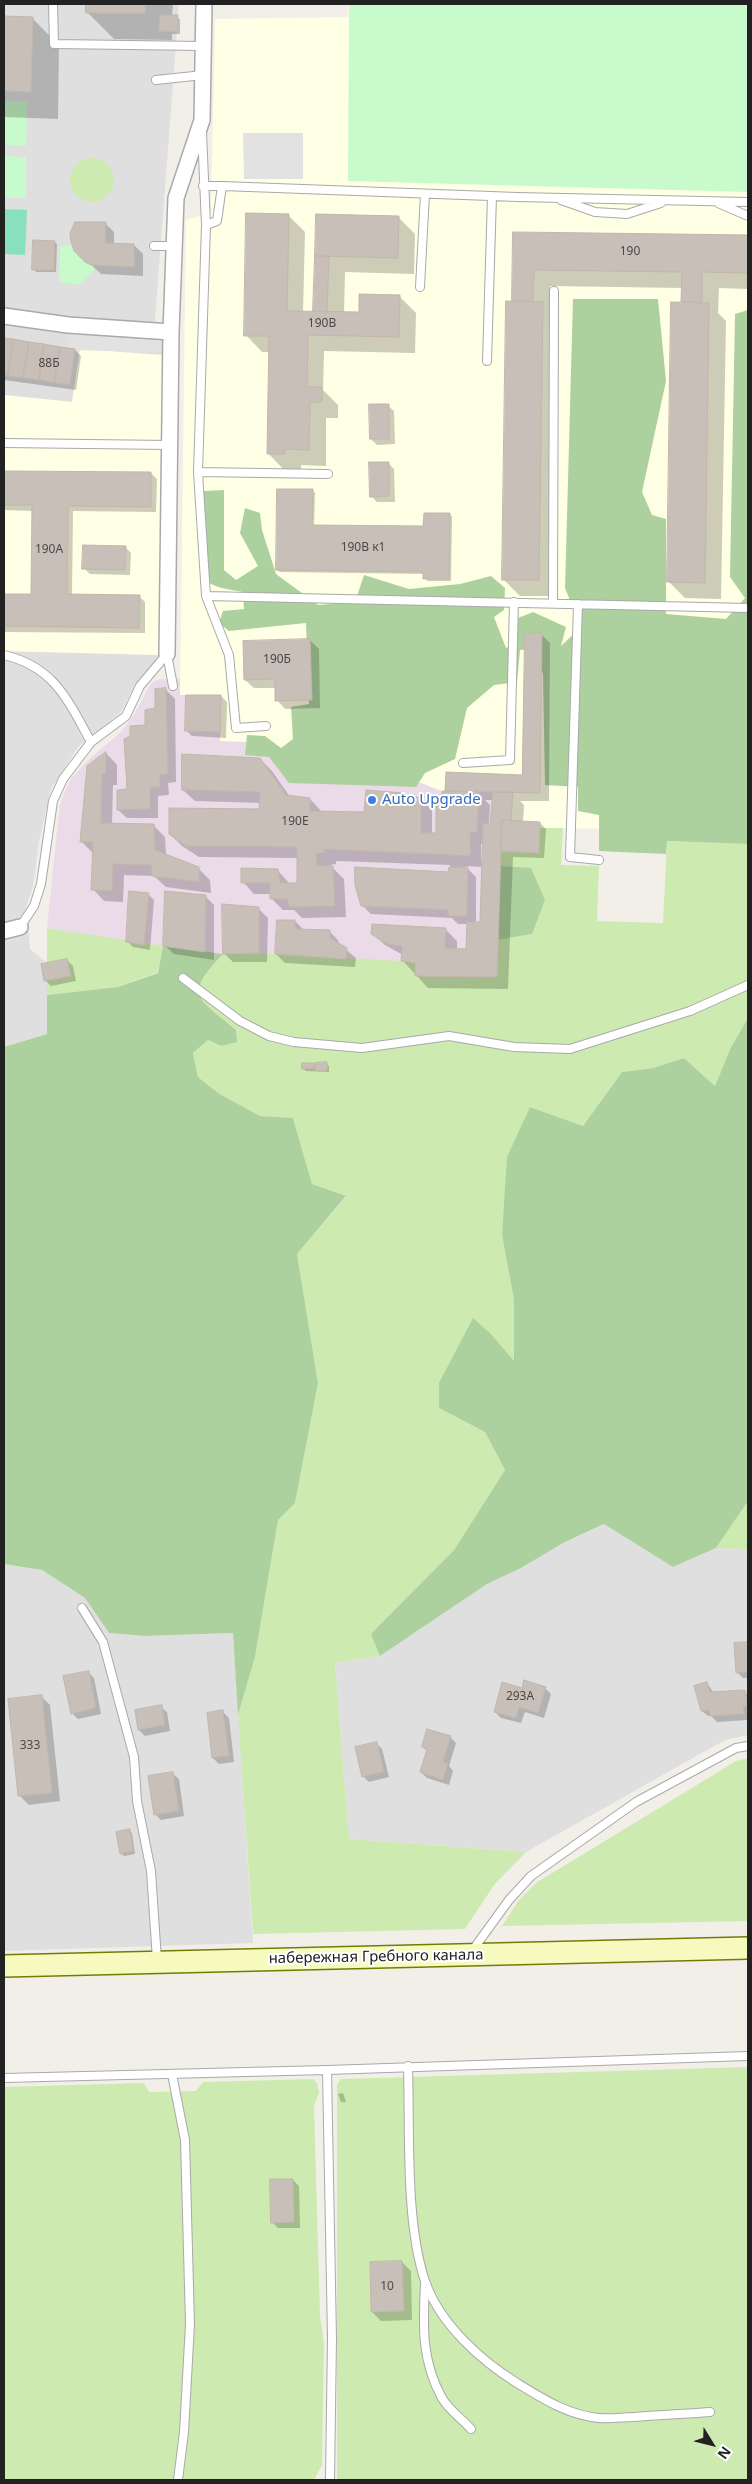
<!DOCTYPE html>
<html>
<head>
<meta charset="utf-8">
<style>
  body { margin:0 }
  #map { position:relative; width:752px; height:2484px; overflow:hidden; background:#f2efe9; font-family:"Noto Sans",sans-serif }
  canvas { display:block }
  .frame { position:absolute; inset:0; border:5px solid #222; pointer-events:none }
  .north { position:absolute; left:687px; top:2419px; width:50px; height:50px; -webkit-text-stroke:4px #fff; paint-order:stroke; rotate:126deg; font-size:14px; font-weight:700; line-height:20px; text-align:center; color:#222 }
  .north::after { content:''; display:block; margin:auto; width:18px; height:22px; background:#222; clip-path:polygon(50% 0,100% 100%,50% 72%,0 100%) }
</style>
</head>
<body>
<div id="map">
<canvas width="752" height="2484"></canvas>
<div class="frame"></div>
<div class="north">N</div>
</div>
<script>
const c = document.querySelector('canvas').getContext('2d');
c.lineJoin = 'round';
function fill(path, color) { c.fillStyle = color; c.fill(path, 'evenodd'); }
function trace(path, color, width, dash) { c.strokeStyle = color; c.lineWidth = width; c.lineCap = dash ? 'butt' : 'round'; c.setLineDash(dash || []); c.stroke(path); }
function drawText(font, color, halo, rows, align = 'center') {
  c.font = font + ' "Noto Sans",sans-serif'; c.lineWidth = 4; c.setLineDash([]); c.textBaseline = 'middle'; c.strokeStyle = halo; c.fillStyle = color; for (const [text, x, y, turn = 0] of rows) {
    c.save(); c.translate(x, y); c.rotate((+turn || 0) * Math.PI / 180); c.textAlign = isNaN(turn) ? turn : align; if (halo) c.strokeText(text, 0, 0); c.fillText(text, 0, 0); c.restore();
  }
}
fill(new Path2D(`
  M4,4H179L155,320L168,352L165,403L80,350L72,402L4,395Z
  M4,651L161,655L136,683L121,712L78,747L51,789L39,841L33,887L26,908L30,949L47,963V1034L4,1047Z
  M605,1524L673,1567L716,1548L748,1549V1735L725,1740L526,1852L349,1839L335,1663L380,1656L487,1584L521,1568L565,1542Z
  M4,1564L42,1570L85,1598L109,1633L144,1636L233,1633L253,1943L4,1951Z`), '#e0dfdf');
fill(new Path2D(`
  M159,679H180V695H221L267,743L411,779L442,791L513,792L540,822L539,853L501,851L497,977L415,976V963L259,953L223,954L144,945L47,928L60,804L70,780L88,760L121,732L135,713L151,683Z`), '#ebdbe8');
fill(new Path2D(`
  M349,4H748V830L540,828V822L511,821L513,792L442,791L411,779L290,775L267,743L220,741L221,695H180L186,220L211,213L215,19L348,17Z
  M80,349L163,355L165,403L161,655L4,651V395L72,402Z`), '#ffffe5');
fill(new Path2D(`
  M70 180a22 22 0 1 1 44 0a22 22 0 1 1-44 0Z
  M540,828H563L561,865L599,866L597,921L663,923L667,841L748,844V1018L731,1047L715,1086L684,1058L653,1068L622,1072L583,1126L530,1107L502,1235L514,1300V1362L491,1334L439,1408L485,1432L505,1470L454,1550L372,1634L380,1656L335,1663L349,1839L526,1852L494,1885L465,1929L253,1934L238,1715L255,1657L278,1520L295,1503L318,1383L297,1254L346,1197L312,1184L293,1118L260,1116L218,1093L198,1077L193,1053L208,1040L221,1046L236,1030C197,997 182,997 223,954L259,953L401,961L415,963V976L497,977L498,940L532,934L500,866L501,851L538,853Z
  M47,928L163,946L158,972L118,987L47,995Z
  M748,1501V1549L716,1548L745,1505Z
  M748,1758V1921L502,1926L519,1900L536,1883L736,1761Z
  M748,2067V2480H337V2085L341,2079ZM402,2261L404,2311L371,2312L370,2262Z
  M313,2079L317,2083L319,2093L314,2106L320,2316L324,2344L322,2465L314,2480H4V2087L144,2083L149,2092L196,2091L203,2082Z`), '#cdebb0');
fill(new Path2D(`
  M573,299H658L666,381L642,492L652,515L666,519V614L726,619L745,598L730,577L735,314L748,310V844L667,841L666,854L599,851V815L578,811V787L545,785L543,674L533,649L520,650L517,682L494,685L467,708L455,759L425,773L416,787L289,783L269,757L245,755L247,735L265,736L281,748L293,739L291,707L309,704L306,623L229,631L219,623L223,611L244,609L243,592C230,589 215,589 206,580C193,566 203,510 204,491L224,490V570L236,580L258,566L240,533L245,508L260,513L262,530L276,574L318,605L355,602L364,575L409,589L460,584L491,576L505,588L504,610L494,617L506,648L518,643V618L533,612L566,627L561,646L581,627L565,588Z
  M500,866L531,868L545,900L532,934L498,940Z
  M163,946L223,954C182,997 198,997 236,1030L237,1042L221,1046L208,1040L193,1053L198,1077L218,1093L260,1116L293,1118L312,1184L346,1196L297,1254L318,1383L295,1503L278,1520L255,1657L238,1715L233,1633L144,1636L109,1633L85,1598L42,1570L4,1564V1047L47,1034V995L118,987L158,973Z
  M748,1018V1501L716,1548L673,1567L604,1524L565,1542L521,1568L487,1584L380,1656L371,1634L454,1550L505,1470L485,1432L439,1408V1383L473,1318L491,1334L514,1361V1300L502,1235L507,1157L530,1107L583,1126L622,1072L653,1068L684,1058L715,1086L731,1047Z`), '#add19e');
fill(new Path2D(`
  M349,4H748V192L348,181Z
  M4,101L27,102L26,146L4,145Z
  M4,156L26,157V198H4Z
  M60,245L95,249L94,271L79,285L59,282Z`), '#c8facc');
fill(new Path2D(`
  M4,209L27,210L25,255L4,254Z`), '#88e0be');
fill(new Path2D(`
  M243,133H303V179H244Z
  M68,325L171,332L168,352L68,350Z`), '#e2e2e2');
fill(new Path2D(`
  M87,4H173L172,16L180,19V34H172V40L114,39L87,12Z
  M4,17L32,18L59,45L58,119L4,117Z
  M288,215L305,232L303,313H314L317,215L399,218L415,234L414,274L345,272L344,313H360L399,296L416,313L415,353L324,351L323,390L338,405V418H326V466L301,465V470H284L268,453L270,352H262L246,335Z
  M105,223L114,232V244L134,245L143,254V276L101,274L76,251Z
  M514,233L748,236V289L719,288L718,313L726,321L721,599L685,598L669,582L683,288L550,286V310L559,319L555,596H520L503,579Z
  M54,242L57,244L56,272H36L34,269Z
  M4,339L75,350L81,356L76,390L4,380Z
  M388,406L394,411L395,444L377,445L371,439Z
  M388,463L394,469L395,502H377L371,496Z
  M4,472L151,473L157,479L156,512L73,511L72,596H139L145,602V633L4,632V595H32L33,511L4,510Z
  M312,490L315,493L314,526L425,527L450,514L452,517L451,581H427L425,574L280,572L277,570Z
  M125,547L131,553L130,575L90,574L84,568Z
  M541,634L550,643L549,801H520L524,805L523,822L540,823L546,829L544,858L513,857L508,989L428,988L403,961V955L385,945L373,933L445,929L457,941V950L468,951V924H458L452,918L371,914L362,905L450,873V865L336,861V864L330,865L344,879L346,917L302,918L294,910H283L271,898V894H254L243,882L278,871L290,884L298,885V858L199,857L182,846L170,834L260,810L261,803L195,801L183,790L260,759L272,771L290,797L310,799L321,811L365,813L403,794L408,798L420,799L432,810V834L437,835L447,792V773L524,776ZM485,800H493L491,825H489L490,805ZM481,844H484L483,861H481ZM465,866L483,867L482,924L476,923V877Z
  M310,640L319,649L320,708L285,709L277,700L276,688H254L245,680Z
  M166,690L175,699L176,782L168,783L169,795L158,796V818H127L118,810L128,790L146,726Z
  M221,696L227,702L226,738L192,736L186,730Z
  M106,753L117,765V785H113L112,825L154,826L165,837L166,856L198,868L210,880L211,893L166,887L154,876L124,875L123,902L104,901L93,889V853L81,841L89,767Z
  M148,894L154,900L150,950L133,947L127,941Z
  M205,896L214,905V960L174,954L164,945Z
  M259,909L268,918L267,962H233L224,953Z
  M295,921L304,930L329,931L338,940L339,944L356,958L355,967L285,963L276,954Z
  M67,960L73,966L76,981L51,986L45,980Z
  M326,1063L329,1066V1072L306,1071L303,1068V1064Z
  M748,1643V1678H743L737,1672L735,1644Z
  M88,1672L94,1678L101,1714L78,1719L72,1713Z
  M707,1683L714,1693L745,1692L748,1695V1720L717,1722L711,1716H708L702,1711Z
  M545,1688L551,1694L544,1718L525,1712L521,1723L501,1718L495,1712L522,1689Z
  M41,1696L50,1705L60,1801L29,1805L20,1796Z
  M161,1707L167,1712L170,1731L145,1736L139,1730Z
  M223,1712L229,1718L234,1762L219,1764L213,1758L208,1714Z
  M450,1737L456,1743L449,1766L453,1771L449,1785L427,1778L421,1772L428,1752L423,1747Z
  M376,1743L382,1749L389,1777L369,1782L363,1776Z
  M173,1774L179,1779L184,1816L161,1820L155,1814Z
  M129,1831L132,1833L135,1854L124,1856L121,1853Z
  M343,2093L346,2102H341L338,2094Z
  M293,2180L299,2186L300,2228H278L272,2222Z
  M402,2262L411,2271L412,2320L381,2321L372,2312Z`), '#0003');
const building = new Path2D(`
  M86,4H146L145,13H86Z
  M160,15H178L177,32L159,31Z
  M4,16L33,17L31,92L4,91Z
  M246,213L289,214L287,311L359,312V294L400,295L399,337L308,335L307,387H322V402H310L309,450L285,449V454H267L269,336H244Z
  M316,214L399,216L398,258L315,256Z
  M75,222H106L105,243L134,244L135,267L91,265L85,262L74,251L71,241L70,234Z
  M513,232L748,235V273L702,272V302H681L682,272L534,270L533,301H512Z
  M33,240L55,241L54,270H32Z
  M315,256H329L327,312L313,311Z
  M506,301L543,302L539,580H502Z
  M671,302L709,303L705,583L667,582Z
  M4,338L13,339L8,376L4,375Z
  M13,339L29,342L23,378L8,376Z
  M29,342L44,344L39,380L23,378Z
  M44,344L60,347L54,383L39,380Z
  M60,347L75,349L70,385L54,383Z
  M369,404H389V439H370Z
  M369,462H389V496L370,497Z
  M4,471L151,472V507L68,506L67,594L140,595L139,628L4,626V594H31L32,505H4Z
  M277,489H313L312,525L423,526L424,513H450L449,579H423V572L276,570Z
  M83,545L126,546L125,570L82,569Z
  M525,633H542L540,793L445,791L446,772L522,775Z
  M310,639L312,700L275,701V679L244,680L243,641Z
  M166,688L168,774H160V787H150V809L117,810V790L127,789L124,739L130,736V726L145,725V710L155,708V689Z
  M186,695H221L220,732L185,731Z
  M106,752V774H102L101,823L154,824L155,850L199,867V882L152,876L151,865L113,864L112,891L91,890L93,842H80L87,766Z
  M182,754L260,758L286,795L310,798V811L364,812L366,790L404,793V797H421V833H436V806H441L442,791L479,792L477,832L470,833V856L324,849L325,853H316L317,866H333L335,906L289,907L287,899H270V883H241V868L278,869L280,883H297V847L186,846L169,834V808L259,809L260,792L182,790Z
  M493,792H513L511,821L502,820L497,977L415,976V963L401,961L402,946L387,944L371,934L372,924L446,928L445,948L466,949L467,922H480L483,823L490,824Z
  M502,820L540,822L539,853L501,851Z
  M355,867L448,872L449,867H468L467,916H448V910L361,906L355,885Z
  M129,891L149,893L144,945L126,942Z
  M165,891L206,895L205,952L163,946Z
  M222,904L259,907V953L223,954Z
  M277,920H295V929L330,930V938L347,948L346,959L275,954Z
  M67,959L71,976L44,981L41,964Z
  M327,1062V1070L315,1071V1063Z
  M302,1063H314V1068L302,1069Z
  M748,1642V1672L736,1673L734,1643Z
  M89,1671L96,1708L71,1714L63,1676Z
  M524,1680L546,1687L538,1713L519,1707L516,1718L494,1712L502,1682L522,1688Z
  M707,1682L710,1692L745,1690L748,1706H743L744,1714L710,1716L709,1710L701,1711L694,1686Z
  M42,1695L52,1793L18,1796L8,1699Z
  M162,1705L165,1725L138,1730L135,1710Z
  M223,1710L229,1756L212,1758L207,1713Z
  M427,1729L451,1736L443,1762L448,1764L443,1780L420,1772L427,1749L422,1747Z
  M377,1742L384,1772L362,1777L355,1747Z
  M173,1772L179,1811L154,1815L148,1776Z
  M130,1829L133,1851L120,1854L116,1832Z
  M270,2179H293L294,2222L271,2223Z
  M402,2261L404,2311L371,2312L370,2262Z`);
fill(building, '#c7bfb8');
trace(building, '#c4b6ab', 1);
const lane = new Path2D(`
  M53,4L54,44L203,46
  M156,80L203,75
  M202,132L206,225L198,472L328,474
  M203,186H222
  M561,200L595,212L627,214L661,203
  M718,203L748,216
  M206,225L217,221L222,186L517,197L748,202
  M154,246H174
  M420,287L425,194
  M487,361L492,196
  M4,443L170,445
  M198,472L206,596L748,608
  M206,596L229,655L236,728L266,726
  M553,603L554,291
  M578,604L570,857L599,860
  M167,654L173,686
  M4,655C55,667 68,701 91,742
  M463,763L510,760L514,602
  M20,927L34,906L41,884L53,801L63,779L91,742L126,716L140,686L167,654
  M183,978L240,1021L269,1036L294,1042L362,1048L449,1036L514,1047L570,1049L690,1011L748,985
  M82,1608L103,1642L134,1757L137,1801L151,1871L157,1960
  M472,1951L509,1900L531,1876L636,1802L736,1748L748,1746
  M408,2066C410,2130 405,2222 425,2281C440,2324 480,2360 517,2383C543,2399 570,2416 600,2418C611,2419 623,2417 634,2417C660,2415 685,2414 710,2412
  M327,2070L332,2338L330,2480
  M172,2074L185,2140L190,2324L184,2432L178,2480
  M4,2078L327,2070L748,2056
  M425,2284C423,2325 421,2360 442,2398C448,2409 462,2419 471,2429`);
const street = new Path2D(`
  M4,316L68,325L171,332
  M167,654L171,332L176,198L202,120L204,4
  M4,931L20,927`);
const secondary = new Path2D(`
  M4,1966L748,1948`);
trace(lane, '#a9a9a9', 10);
trace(street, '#a9a9a9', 18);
trace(secondary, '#707d05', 24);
trace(lane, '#fff', 8);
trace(street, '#fff', 15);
trace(secondary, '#f7fabf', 21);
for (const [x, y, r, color] of [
  [372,800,5,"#3f7fe0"]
]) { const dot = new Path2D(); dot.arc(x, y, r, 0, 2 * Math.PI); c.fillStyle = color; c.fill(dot); trace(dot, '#fff', 2); }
drawText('12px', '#4b4948', null, [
  ["190",630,252],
  ["190В",322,324],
  ["88Б",49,364],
  ["190В к1",363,548],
  ["190А",49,550],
  ["190Б",277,660],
  ["190Е",295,822],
  ["293А",520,1697],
  ["333",30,1746],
  ["10",387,2287]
]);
drawText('15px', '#366cbe', '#fff', [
  ["Auto Upgrade",382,800]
], 'left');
drawText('15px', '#222', '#fff', [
  ["набережная Гребного канала",376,1957,-1]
]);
</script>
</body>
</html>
